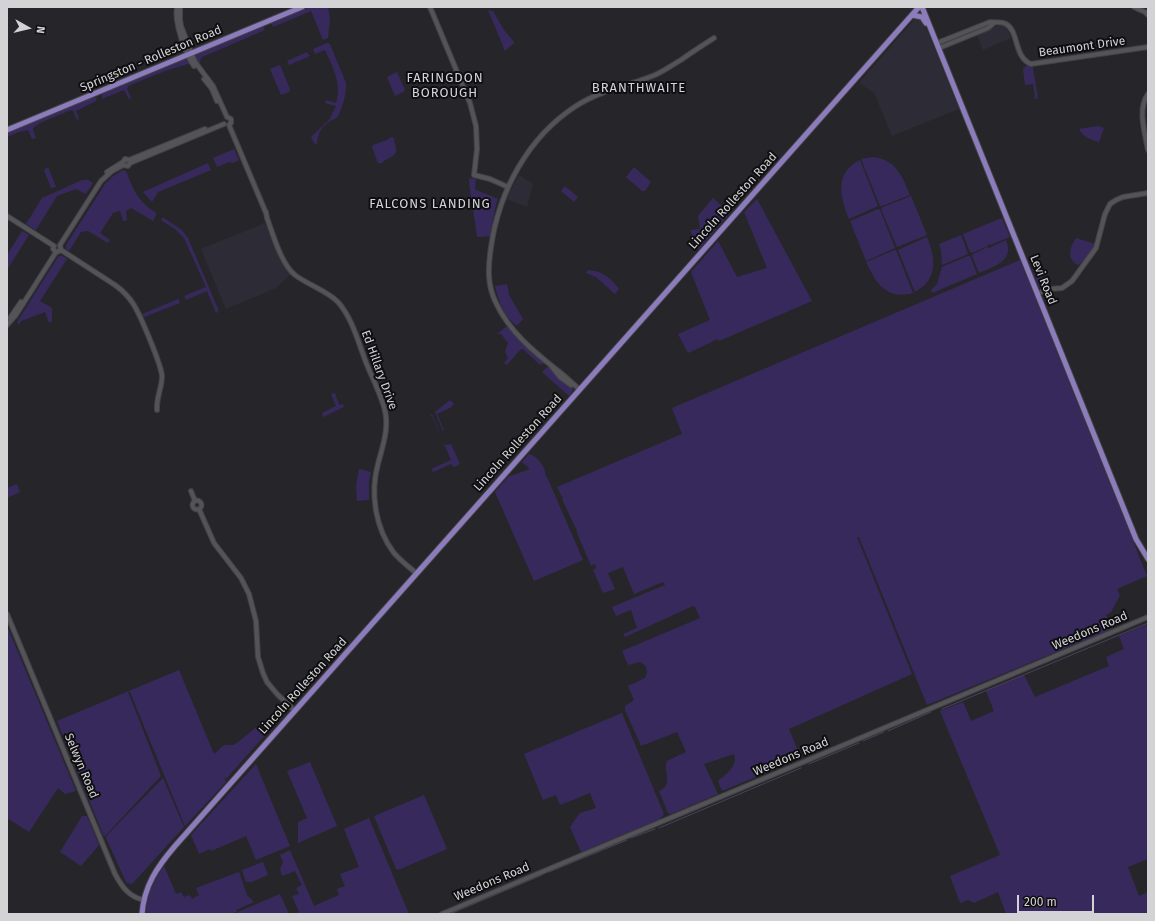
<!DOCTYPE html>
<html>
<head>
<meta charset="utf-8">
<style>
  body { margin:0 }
  #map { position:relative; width:1155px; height:921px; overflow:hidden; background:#26262a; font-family:"Fira Sans",sans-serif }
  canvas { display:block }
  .frame { position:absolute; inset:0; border:8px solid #d3d3d6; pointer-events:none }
  .north { position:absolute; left:8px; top:8px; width:40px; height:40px; -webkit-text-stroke:3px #0f0f11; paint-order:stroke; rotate:98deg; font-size:11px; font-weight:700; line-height:16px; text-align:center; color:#d3d3d6 }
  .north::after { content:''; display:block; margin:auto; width:14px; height:18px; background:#d3d3d6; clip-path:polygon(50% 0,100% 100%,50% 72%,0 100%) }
  .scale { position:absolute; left:1017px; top:895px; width:77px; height:18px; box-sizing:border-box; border:2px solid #d3d3d6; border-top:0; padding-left:5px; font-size:12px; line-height:14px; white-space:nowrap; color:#d3d3d6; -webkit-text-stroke:3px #0f0f11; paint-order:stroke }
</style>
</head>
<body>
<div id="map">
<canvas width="1155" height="921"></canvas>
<div class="frame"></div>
<div class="north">N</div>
<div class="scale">200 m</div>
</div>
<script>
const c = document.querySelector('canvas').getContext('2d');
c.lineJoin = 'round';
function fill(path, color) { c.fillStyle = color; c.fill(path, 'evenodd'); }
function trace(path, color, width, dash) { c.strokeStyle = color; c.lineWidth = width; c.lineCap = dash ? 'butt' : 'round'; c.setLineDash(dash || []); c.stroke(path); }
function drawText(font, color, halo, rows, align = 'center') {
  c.font = font + ' "Fira Sans",sans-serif'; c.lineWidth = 4; c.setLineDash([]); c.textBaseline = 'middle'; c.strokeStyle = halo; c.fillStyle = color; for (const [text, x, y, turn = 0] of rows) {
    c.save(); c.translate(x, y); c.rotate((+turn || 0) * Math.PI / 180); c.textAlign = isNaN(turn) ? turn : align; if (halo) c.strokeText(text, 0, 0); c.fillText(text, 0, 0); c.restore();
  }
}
fill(new Path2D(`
  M920,13L959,109L892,136L874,93L859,83Z
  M999,25L1003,26L1008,30L1011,38L983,50L977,35Z
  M519,175L533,184L527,207L506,199Z
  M265,223L281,262L291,274L276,288L226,309L201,249Z`), '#2d2b35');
fill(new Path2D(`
  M309,7H328L330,19L328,38L323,40L311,11L273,27L271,23Z
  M488,10L493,11L504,30L514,42V43L505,51Z
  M263,25L265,30L202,57L200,60V63L198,64L195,59L197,54Z
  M327,43L330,44L346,83C347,93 342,108 338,116C336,119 332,120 330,121C321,127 317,134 317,145L314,143L311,137L329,120L336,106L325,103L326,100L336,103C342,83 333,68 325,50L315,54L313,49Z
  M307,52L310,56L289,65L287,61Z
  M184,59H188L191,63L165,71L128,86L127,89L131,98L129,99L124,90L102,99V94L104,92Z
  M280,65L290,89L289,92L281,95L270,69Z
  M1027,65L1033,66V68L1038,98L1034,99L1035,96L1033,84L1025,85L1023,69Z
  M397,72L405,90L403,92L395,96L387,77Z
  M93,97L97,98L96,101L76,111L79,119L77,120L73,111L71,110L40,123L33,128V130L36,138L32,139L28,130L19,132L7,137V132Z
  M1098,126L1104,128L1099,142C1090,139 1084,138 1079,129Z
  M391,137L394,138C394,142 396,145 396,149C397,157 386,158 382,163H378L372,147L373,145L387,140Z
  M234,149L239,160L233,163L229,162L217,167L213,158Z
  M874,157C897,161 902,176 910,195L882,206H880L861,159Z
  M860,160L878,206L849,219C840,196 834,173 860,160Z
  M208,163L211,170L158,192L152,202L143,192Z
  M48,167L56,187L51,188L44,170Z
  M634,167L651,182L645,191H642L626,177Z
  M123,170L126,171C134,191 137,200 156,213V215L153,221L131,208L126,211L127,220L123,221L120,211L113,213L100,233L110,240L108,243L88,231L81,232L69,251L66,249V245L105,184L112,177Z
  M469,178L476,179L475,189L476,190L498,199L496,204L490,236L477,237C475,217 470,198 469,178Z
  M82,180H88L93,183L86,194L76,189L57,196L36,230L26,224L42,198Z
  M565,186L578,197L574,202L561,191Z
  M911,196L927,235L897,247L881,209L883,207Z
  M713,198L730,213L698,250L690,230L700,229L698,216Z
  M757,199L812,301L719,341L718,339L688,353L678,334L710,320L691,272L718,241L737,277L767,268L744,212Z
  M878,209L880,210L895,248L866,261L850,221Z
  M162,218H164L182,230L188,238L218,309V312L216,313L207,291L186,300L184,296L206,287L184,238L176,230L161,220Z
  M1002,218L1010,237L990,245L988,244V246L972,253L970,252L963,234Z
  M22,231L29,235L7,270V255Z
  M961,235L968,254L942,265L941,250L939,244Z
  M927,237C936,259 938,279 915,292L898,250Z
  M1076,238L1095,244C1093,251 1085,262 1078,265C1066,259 1070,247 1076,238Z
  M1006,240C1015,261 993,267 979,273L972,256L973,254L988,247L990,248L991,247Z
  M895,250H896L913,293C886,300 876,283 866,262Z
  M61,255L67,259L40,301L52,308V321L49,323L45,312L21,321L19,325L17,322L58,257Z
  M968,256H970L977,274L932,293L931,290L937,284L942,267Z
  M1020,260L1147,576L1117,589L1120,595L1111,612L1106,615L1112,629L927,705L859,537H857L912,674L789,729L801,758L722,791L718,781C726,774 738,767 734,754L704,764L718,794L671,814L668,813L659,791C674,785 663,773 667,761L686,752L677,732L641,746L625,710V706L634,700L628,686L645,678L647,673L646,666L640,662L628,665L622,651L700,618L695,607L693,606L625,637L623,634L637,628L631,610L616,616L612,607L665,585L663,582L634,594L623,567L608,573L615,589L603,593L593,570L596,568L595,564L591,566L577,533V531L562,499L563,497L561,495L557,487L682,434L672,408Z
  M1032,268C1037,275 1045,276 1048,285L1042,288L1039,287Z
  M588,270C602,271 611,278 619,289L615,294L596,277L586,273Z
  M507,284L509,295L523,319L517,326C503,315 499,302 495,286Z
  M178,299L180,303L144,317L142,314Z
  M507,326L518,339L547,362L540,365L523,349H521L507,365L504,363L508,358L505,352L508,343L501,334H497Z
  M548,366L560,380L574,389L569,396L542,372Z
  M335,393L339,405L343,404L344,407L323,417L322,413L336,406L331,394Z
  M450,400L454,404L450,408L437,414L444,430L443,431L435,412Z
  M432,414L444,444L447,445L451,444L460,464L454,467L451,464L433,472L431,469L451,460L432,416L430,415Z
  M529,454C539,457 545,467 546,477H547L583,560L534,581L495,492L508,477L530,469L522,462Z
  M359,469L371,472L369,481V500L357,501L356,485Z
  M17,484L20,492L7,498V488Z
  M1148,624V859L1128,867L1139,896L1148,892V914H1006L998,892L974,903L968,900L960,903L950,876L1000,855L940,711L963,702L971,721L994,711L986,691L1024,675L1035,697L1109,666L1106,657L1124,649L1119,636Z
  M7,626L76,791L65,794L58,788L29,832L7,818Z
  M179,670L214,754L224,745H234L258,726L265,735L226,779L223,776L226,782L185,826L130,692H128L161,776L104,837L57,721Z
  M622,713L664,814L660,819L581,852L570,827L580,813L596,808L590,793L560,805L556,795L543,800L524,754Z
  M310,762L337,826L298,843V822L307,818L287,771Z
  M256,764L290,846L256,860L246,836L211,851L210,849L199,854L191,835Z
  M163,778L184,827L133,883L130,884L126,882L106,838L107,835Z
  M424,795L447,849L398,870L396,869L374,816Z
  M82,816H87L99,845L81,866L60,852Z
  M369,818L409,914H294L299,912L292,896L299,894L296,888L302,885L295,871L282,876L280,869L283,862L280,855L290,850L314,906L339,895L337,889L345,886L340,874L359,867L344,829Z
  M263,862L268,875L251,882H246L242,870Z
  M164,866L176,894L181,892L184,897L190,895L192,899L199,895L196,888L239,872L247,895L254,902L236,910L237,912L232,914H146C146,896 154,881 164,866Z
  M280,894L289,914H236L240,911Z`), '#38295d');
trace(new Path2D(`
  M942,709L1148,623
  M888,731L931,712
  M863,741L884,732
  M809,764L859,743
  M659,828L801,768
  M631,838L655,829
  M549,872L627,840
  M450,914L542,875`), '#4a415c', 1);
const minor = new Path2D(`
  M177,7C174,22 185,53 194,66
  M180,7V19L181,26L195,62L213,86L227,117L231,119V123L229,125
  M430,7L470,103L476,126L477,149L474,175L490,179L508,187
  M1134,7L1145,12L1148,15
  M937,43L990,22C995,23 1001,21 1006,24C1019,31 1014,58 1031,64L1148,47
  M939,48L988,28L994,23
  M204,79L212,89L217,101
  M1148,94C1137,109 1145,133 1148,150
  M229,125L266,213
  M129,160L205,129
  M123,165L128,166L130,163L224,124
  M107,172L123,162L125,159L129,160
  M266,212L267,218C273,234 281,264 295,275C308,285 326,290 338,302C353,319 359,345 367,365C373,379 380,393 384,407C390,426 383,445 378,464C370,493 375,528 394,553C401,561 409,567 416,573
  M7,216L54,246
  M54,246L53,249L55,251L57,252L61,250L60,245L101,181L112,171L123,165
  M61,250L115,285C122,290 129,297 134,305C141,317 161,364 162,376C162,388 156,398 157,410
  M1038,293L1050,289L1062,288L1072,281L1096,248L1105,214L1110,204L1116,200L1123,197L1148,193
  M10,318L21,302
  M7,325L16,315L56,252
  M552,367L560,377L571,385
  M579,389C572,383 565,376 557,370C533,351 509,331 496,303C487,285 488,267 491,247C499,191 528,137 576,106C601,90 628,86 655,75C664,71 672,65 681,60C692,52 703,45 714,38
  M191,491L195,501
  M192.5 505a4.5 4.5 0 1 1 9 0a4.5 4.5 0 1 1-9 0Z
  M199,509L214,543L241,578L249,594L256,621L258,657L263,673L267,682L277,694L295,711
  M7,614L115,874C122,887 129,897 144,900
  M442,914L1148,617`);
const major = new Path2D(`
  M922,7L1136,539L1148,559
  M912,15L922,17L926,23
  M7,130L302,7
  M142,914C144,886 157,867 175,846L919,7`);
trace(minor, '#424245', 6);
trace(major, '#424245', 7);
trace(minor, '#545358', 4);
trace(major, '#8c7cbc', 5);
drawText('12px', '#d3d3d6', '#0f0f11', [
  ["Beaumont Drive",1082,47,-8],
  ["Springston - Rolleston Road",151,59,-23],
  ["Lincoln Rolleston Road",733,201,-48],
  ["Levi Road",1043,280,68],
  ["Ed Hillary Drive",379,370,70],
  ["Lincoln Rolleston Road",518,443,-48],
  ["Weedons Road",1090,631,-23],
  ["Lincoln Rolleston Road",303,686,-48],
  ["Weedons Road",791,757,-23],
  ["Selwyn Road",81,766,67],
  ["Weedons Road",492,882,-23]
]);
c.letterSpacing = '1px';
drawText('13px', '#d5d4da', '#0f0f11', [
  ["FARINGDON",445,78],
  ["BOROUGH",445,93],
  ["BRANTHWAITE",639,88],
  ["FALCONS LANDING",430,204]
]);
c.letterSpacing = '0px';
</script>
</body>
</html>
